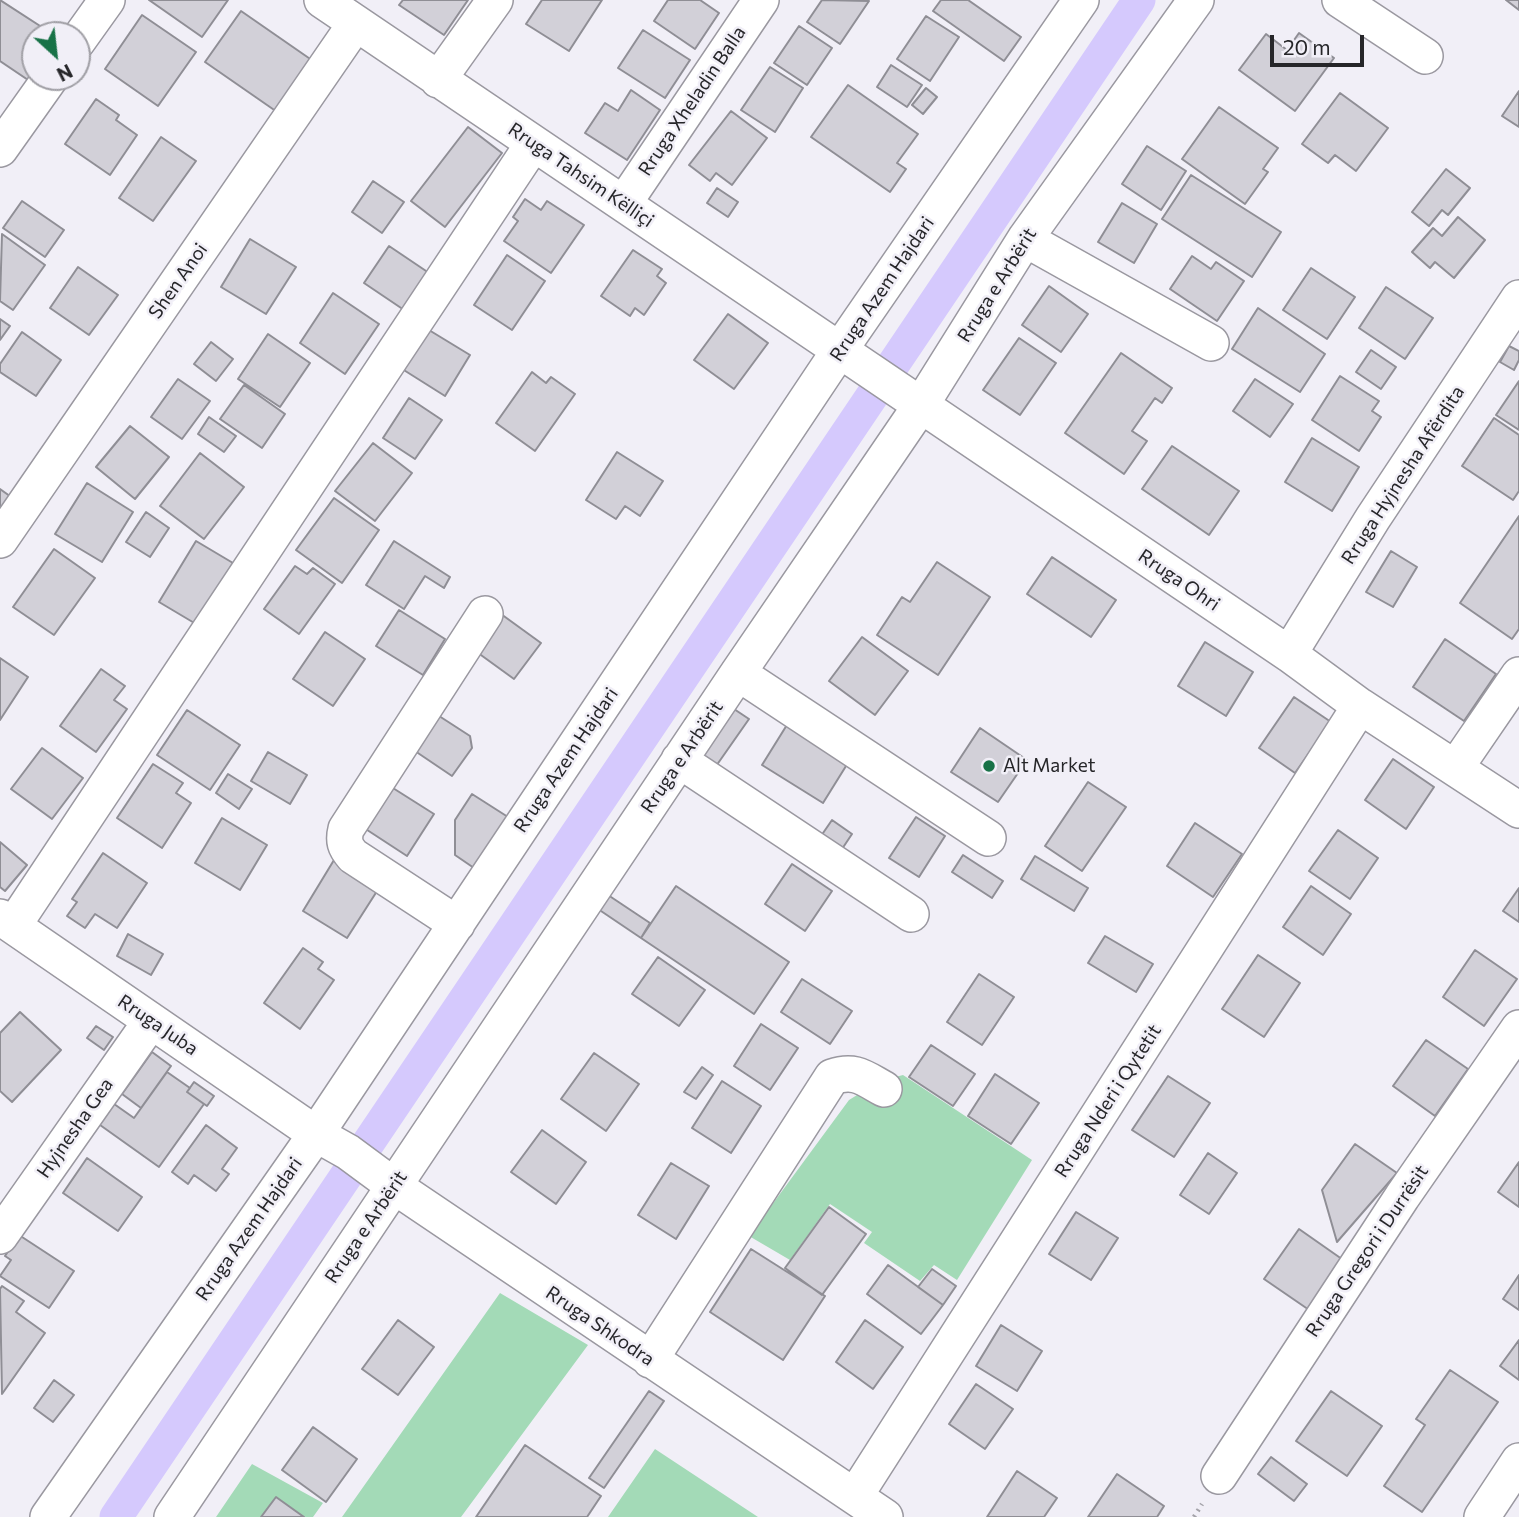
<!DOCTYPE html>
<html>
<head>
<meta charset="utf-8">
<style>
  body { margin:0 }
  #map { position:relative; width:1519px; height:1517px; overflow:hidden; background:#f1eff7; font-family:Commissioner,sans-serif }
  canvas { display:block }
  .north { position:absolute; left:21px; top:21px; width:70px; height:70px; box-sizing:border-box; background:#f1eff7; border:2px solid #a09fa5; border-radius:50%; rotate:153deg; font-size:19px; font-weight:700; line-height:28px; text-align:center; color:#262629 }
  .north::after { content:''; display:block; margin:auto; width:24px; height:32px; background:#187247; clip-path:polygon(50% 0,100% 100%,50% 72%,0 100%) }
  .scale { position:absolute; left:1270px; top:35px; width:94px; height:32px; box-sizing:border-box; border:4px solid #262629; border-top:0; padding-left:9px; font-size:21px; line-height:24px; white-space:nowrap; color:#262629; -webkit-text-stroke:5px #f1eff7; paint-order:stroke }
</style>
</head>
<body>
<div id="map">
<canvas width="1519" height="1517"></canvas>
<div class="north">N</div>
<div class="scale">20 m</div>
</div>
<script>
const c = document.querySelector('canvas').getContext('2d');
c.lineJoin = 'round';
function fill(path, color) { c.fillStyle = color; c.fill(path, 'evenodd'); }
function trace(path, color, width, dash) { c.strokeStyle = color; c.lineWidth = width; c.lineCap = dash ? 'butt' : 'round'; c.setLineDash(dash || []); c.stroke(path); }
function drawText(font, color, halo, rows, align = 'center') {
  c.font = font + ' Commissioner,sans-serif'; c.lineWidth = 5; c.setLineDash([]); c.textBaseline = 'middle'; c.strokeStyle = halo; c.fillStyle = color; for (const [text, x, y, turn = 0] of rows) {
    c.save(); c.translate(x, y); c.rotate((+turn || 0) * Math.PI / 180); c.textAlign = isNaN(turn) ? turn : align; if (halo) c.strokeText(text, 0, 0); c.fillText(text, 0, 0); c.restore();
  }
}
fill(new Path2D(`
  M903,1075L1032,1160L957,1280L934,1265L920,1281L864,1243L872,1232L830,1204L790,1260L749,1236L849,1100L880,1081Z
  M500,1293L588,1345L461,1517H342Z
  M655,1449L758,1517H608Z
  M252,1464L323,1503L313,1517H216Z`), '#a3dab7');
trace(new Path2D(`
  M116,1517L1139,0`), '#d5c9fd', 33);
const building = new Path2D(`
  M0,0L54,35H35L37,86L0,61Z
  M149,0H228L202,37Z
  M403,0H468L444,35L399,5Z
  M542,0H602L569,51L526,24Z
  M668,0H700L719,13L695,49L654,21Z
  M822,0L869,1L840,44L807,22Z
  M941,0H968L1021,37L1004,61L933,11Z
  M1506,0H1519V10Z
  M241,11L316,63L280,114L205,62Z
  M142,15L196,52L158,106L105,69Z
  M926,16L959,37L930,81L897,59Z
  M799,26L832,48L807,85L774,63Z
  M643,30L690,60L665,98L618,68Z
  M1299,33L1334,58L1295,111L1239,70L1266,34L1287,50Z
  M891,65L922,85L907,107L877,87Z
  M770,67L803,88L775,132L741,110Z
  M848,85L918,134L897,163L906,169L890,192L811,137Z
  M926,88L937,97L923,114L912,105Z
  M631,90L660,110L627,160L585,133L605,103L618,111Z
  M1519,91V127L1502,116Z
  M1340,93L1388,128L1356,171L1335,155L1328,163L1302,144Z
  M96,99L119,115L116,120L137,135L110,175L65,144Z
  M1219,107L1278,148L1263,169L1268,172L1245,204L1182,159Z
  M731,111L767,138L732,185L716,173L710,181L689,165Z
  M468,127L502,153L445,227L411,201Z
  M161,137L196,161L153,221L119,198Z
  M1147,146L1186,171L1161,210L1122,184Z
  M1446,169L1470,188L1448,215L1442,210L1429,226L1412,212Z
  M1191,175L1281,232L1252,277L1162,219Z
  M373,181L404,202L382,233L352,212Z
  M717,188L738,202L728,217L707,203Z
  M525,199L541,210L547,201L584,225L551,273L504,241L518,221L513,217Z
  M22,201L64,230L45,257L3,228Z
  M1122,203L1157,224L1134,263L1098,242Z
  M1458,217L1485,240L1454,278L1435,262L1430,268L1412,252L1433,228L1442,236Z
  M2,234L45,265L13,310L0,301Z
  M250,239L296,267L266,314L221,287Z
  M389,246L435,277L410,314L364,283Z
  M633,250L662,269L657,276L666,283L644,315L635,308L630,316L601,296Z
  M507,255L545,281L512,330L474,305Z
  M1192,256L1211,269L1216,262L1244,281L1217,321L1170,289Z
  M78,267L118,295L89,335L50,308Z
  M1311,268L1355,297L1327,339L1283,310Z
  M1049,286L1088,314L1061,352L1022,325Z
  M1386,287L1433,318L1405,359L1359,328Z
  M333,293L379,324L345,374L300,343Z
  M1258,308L1325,354L1300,392L1232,349Z
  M728,314L768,343L734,389L694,360Z
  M0,319L10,326L0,340Z
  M424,327L470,355L445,396L399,367Z
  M22,332L61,360L36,396L0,372V364Z
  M268,334L310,363L280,407L238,379Z
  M1019,338L1056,363L1020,415L983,390Z
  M211,342L233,359L216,381L194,364Z
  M1509,346L1519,351V360L1514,370L1500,362Z
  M1371,350L1396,367L1381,389L1356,372Z
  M1121,353L1172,388L1162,403L1155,398L1132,431L1147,441L1124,474L1065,433Z
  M532,372L546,383L551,377L575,394L535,451L496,423Z
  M1340,376L1379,401L1372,411L1381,417L1359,451L1312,420Z
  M178,379L210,401L182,439L151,417Z
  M1255,379L1293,404L1270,437L1233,411Z
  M1519,381V430L1496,415Z
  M244,385L285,414L262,448L220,419Z
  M409,398L442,420L415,459L383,438Z
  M209,417L236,436L224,452L198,434Z
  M1494,418L1519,435V491L1513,500L1462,466Z
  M130,426L169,457L135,499L96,467Z
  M1312,438L1359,467L1332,511L1285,482Z
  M373,443L412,473L375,521L335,491Z
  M1172,446L1239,491L1209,535L1142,489Z
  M617,452L663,481L640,516L625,506L616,519L586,500Z
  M200,453L244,487L204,539L160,506Z
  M87,483L133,512L102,562L55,534Z
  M0,489L14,499L0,518Z
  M334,498L379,530L342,583L296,550Z
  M146,512L169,528L150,557L126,542Z
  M1519,516V629L1512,639L1460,603Z
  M196,541L233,563L196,624L159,602Z
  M394,541L450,577L444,588L425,576L404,609L366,585Z
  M54,549L95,578L54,635L13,607Z
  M1391,551L1417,567L1393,607L1366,592Z
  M1052,557L1116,600L1091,637L1027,594Z
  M937,562L990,597L938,675L877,635L902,597L910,602Z
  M295,566L307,574L313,568L335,584L299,634L264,609Z
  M399,610L445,639L423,675L376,646Z
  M501,614L541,643L514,679L474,650Z
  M325,632L365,659L333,706L293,679Z
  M862,637L908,671L875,715L829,681Z
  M1445,639L1496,674L1464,721L1413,687Z
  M1205,642L1253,672L1226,716L1178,686Z
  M0,658L28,677L0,720Z
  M101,669L125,686L114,700L127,709L96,752L60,726Z
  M1294,697L1331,722L1295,773L1259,748Z
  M731,707L749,719L714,769L696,757Z
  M187,710L240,745L210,790L157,755Z
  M436,714L470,736L472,748L452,776L412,749Z
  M790,720L851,758L823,803L762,765Z
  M980,728L1027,760L998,802L951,772Z
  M42,748L83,778L52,819L11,789Z
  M268,752L307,775L290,804L251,781Z
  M1393,759L1434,787L1406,829L1365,800Z
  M153,764L183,783L176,793L191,803L162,848L117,818Z
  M228,774L252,789L239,809L216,793Z
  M1088,782L1126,807L1082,871L1045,846Z
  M385,783L434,814L407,856L358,824Z
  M472,794L508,817L474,868L455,855V820Z
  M916,817L945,836L919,877L889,858Z
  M222,818L267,845L240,890L195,863Z
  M832,820L852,834L842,849L821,836Z
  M1195,823L1242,854L1213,897L1167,866Z
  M1338,830L1378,858L1350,899L1309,871Z
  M0,842L27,865L5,891L0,887Z
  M103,853L147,883L117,928L95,914L85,928L67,916L77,902L72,899Z
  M963,855L1003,881L992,898L952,872Z
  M1035,856L1088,888L1074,911L1021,879Z
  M334,860L379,888L347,938L303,911Z
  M792,864L832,891L805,931L765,904Z
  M676,886L789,962L754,1014L641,938Z
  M1311,886L1351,914L1323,955L1283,927Z
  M1519,888V922L1503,911Z
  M608,895L650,923L641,938L598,909Z
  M128,934L163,954L151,975L117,956Z
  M1105,936L1153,964L1136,992L1088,963Z
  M303,948L323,962L318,969L334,980L300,1029L264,1003Z
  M1475,950L1517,979L1484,1026L1443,997Z
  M1258,955L1300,983L1264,1037L1222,1009Z
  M658,957L705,990L679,1026L632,994Z
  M979,974L1014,997L982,1045L947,1022Z
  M802,979L852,1011L830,1044L781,1012Z
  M20,1012L61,1050L12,1102L0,1091V1033Z
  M761,1024L798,1048L770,1090L734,1066Z
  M96,1026L113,1037L104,1050L87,1038Z
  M1426,1040L1468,1069L1435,1116L1393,1086Z
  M931,1045L975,1074L953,1106L909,1077Z
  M152,1052L171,1066L141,1108L122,1094Z
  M594,1053L639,1084L606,1131L561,1099Z
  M702,1067L713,1075L696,1099L684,1092Z
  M167,1072L190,1088L187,1092L204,1104L159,1167L93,1120L107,1099L134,1118Z
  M995,1074L1039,1103L1011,1144L968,1116Z
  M1168,1076L1210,1103L1174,1157L1132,1130Z
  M722,1081L761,1106L731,1153L692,1128Z
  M194,1082L214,1096L207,1106L187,1092Z
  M206,1125L237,1148L222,1169L229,1174L216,1191L194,1175L188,1184L172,1172Z
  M542,1130L586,1162L556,1204L511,1172Z
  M1355,1144L1397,1173L1337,1242L1322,1190Z
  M1208,1153L1237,1173L1209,1214L1180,1195Z
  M87,1158L142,1197L118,1231L63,1193Z
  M1519,1162V1207L1498,1192Z
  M671,1163L709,1186L676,1239L638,1215Z
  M829,1207L866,1234L822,1295L785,1268Z
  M1076,1212L1118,1238L1091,1280L1049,1254Z
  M1299,1229L1349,1264L1315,1314L1264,1279Z
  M19,1235L74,1271L49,1308L0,1276L11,1260L5,1256Z
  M751,1249L825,1296L783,1360L710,1312Z
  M888,1265L943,1305L921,1334L867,1294Z
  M932,1269L956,1286L943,1305L918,1287Z
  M1519,1275V1310L1503,1299Z
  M2,1286L24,1301L16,1312L45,1333L2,1394L0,1289Z
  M398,1320L434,1347L398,1395L362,1369Z
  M865,1320L903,1347L873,1389L836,1362Z
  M1001,1325L1042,1351L1017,1391L976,1366Z
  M1519,1340V1380L1500,1366Z
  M1450,1370L1498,1402L1422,1512L1384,1486L1425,1425L1416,1419Z
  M54,1380L74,1395L53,1422L34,1408Z
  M976,1384L1013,1409L985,1449L949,1424Z
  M649,1391L664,1401L604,1488L589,1478Z
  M1331,1391L1382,1426L1347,1476L1296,1441Z
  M313,1427L357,1459L326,1502L282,1470Z
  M525,1445L601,1496L587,1517H476Z
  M1271,1457L1307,1484L1294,1501L1258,1474Z
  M1017,1471L1057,1498L1044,1517H987Z
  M1117,1474L1164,1506L1157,1517H1088Z
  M276,1497L304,1517H261Z`);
fill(building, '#d2d0d8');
trace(building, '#8f8e95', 2);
const minor = new Path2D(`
  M322,0L1289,654L1360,706L1519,810
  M1340,0L1425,56
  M77,42L107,0
  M438,80L495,0
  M0,149L51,77
  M624,203L761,0
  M1025,239L1211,343
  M0,540L356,23
  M1289,654L1373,518L1519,298
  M738,673L988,838
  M679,760L911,914
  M1456,767L1519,675
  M0,917L316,1134L348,1152L394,1186L885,1517
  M457,924L353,856C345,847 343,841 346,829L485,614
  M13,926L533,144
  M0,1236L151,1021
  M650,1360L832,1077C855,1069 864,1078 884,1089
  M1219,1476L1402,1197L1519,1028
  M855,1496L1360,706
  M48,1517L316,1134L839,351L1081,0
  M172,1517L738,673L921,405L1025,239L1196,0
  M1482,1517L1519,1461`);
trace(minor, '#9a98a0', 38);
trace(new Path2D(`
  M1194,1517L1202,1504`), '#a4a3a9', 4.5, [2, 5]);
trace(minor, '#fff', 35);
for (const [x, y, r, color] of [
  [989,766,7,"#187247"]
]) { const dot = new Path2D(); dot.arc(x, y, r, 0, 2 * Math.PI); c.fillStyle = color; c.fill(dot); trace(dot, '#f1eff7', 2.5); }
drawText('19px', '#262629', '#f1eff7', [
  ["Rruga Xheladin Balla",692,101,-56],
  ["Rruga Tahsim Këlliçi",581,175,34],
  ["Shen Anoi",178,281,-55],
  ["Rruga e Arbërit",997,285,-58],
  ["Rruga Azem Hajdari",882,289,-56],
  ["Rruga Hyjnesha Afërdita",1403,475,-57],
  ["Rruga Ohri",1179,580,34],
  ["Rruga e Arbërit",682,757,-56],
  ["Rruga Azem Hajdari",566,760,-56],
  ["Rruga Juba",158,1025,34],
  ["Rruga Nderi i Qytetit",1108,1101,-57],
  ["Hyjnesha Gea",75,1128,-55],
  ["Rruga e Arbërit",366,1227,-56],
  ["Rruga Azem Hajdari",249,1229,-55],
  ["Rruga Gregori i Durrësit",1367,1251,-56],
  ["Rruga Shkodra",600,1326,34]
]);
drawText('19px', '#262629', '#f1eff7', [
  ["Alt Market",1003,766]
], 'left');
</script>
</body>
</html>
